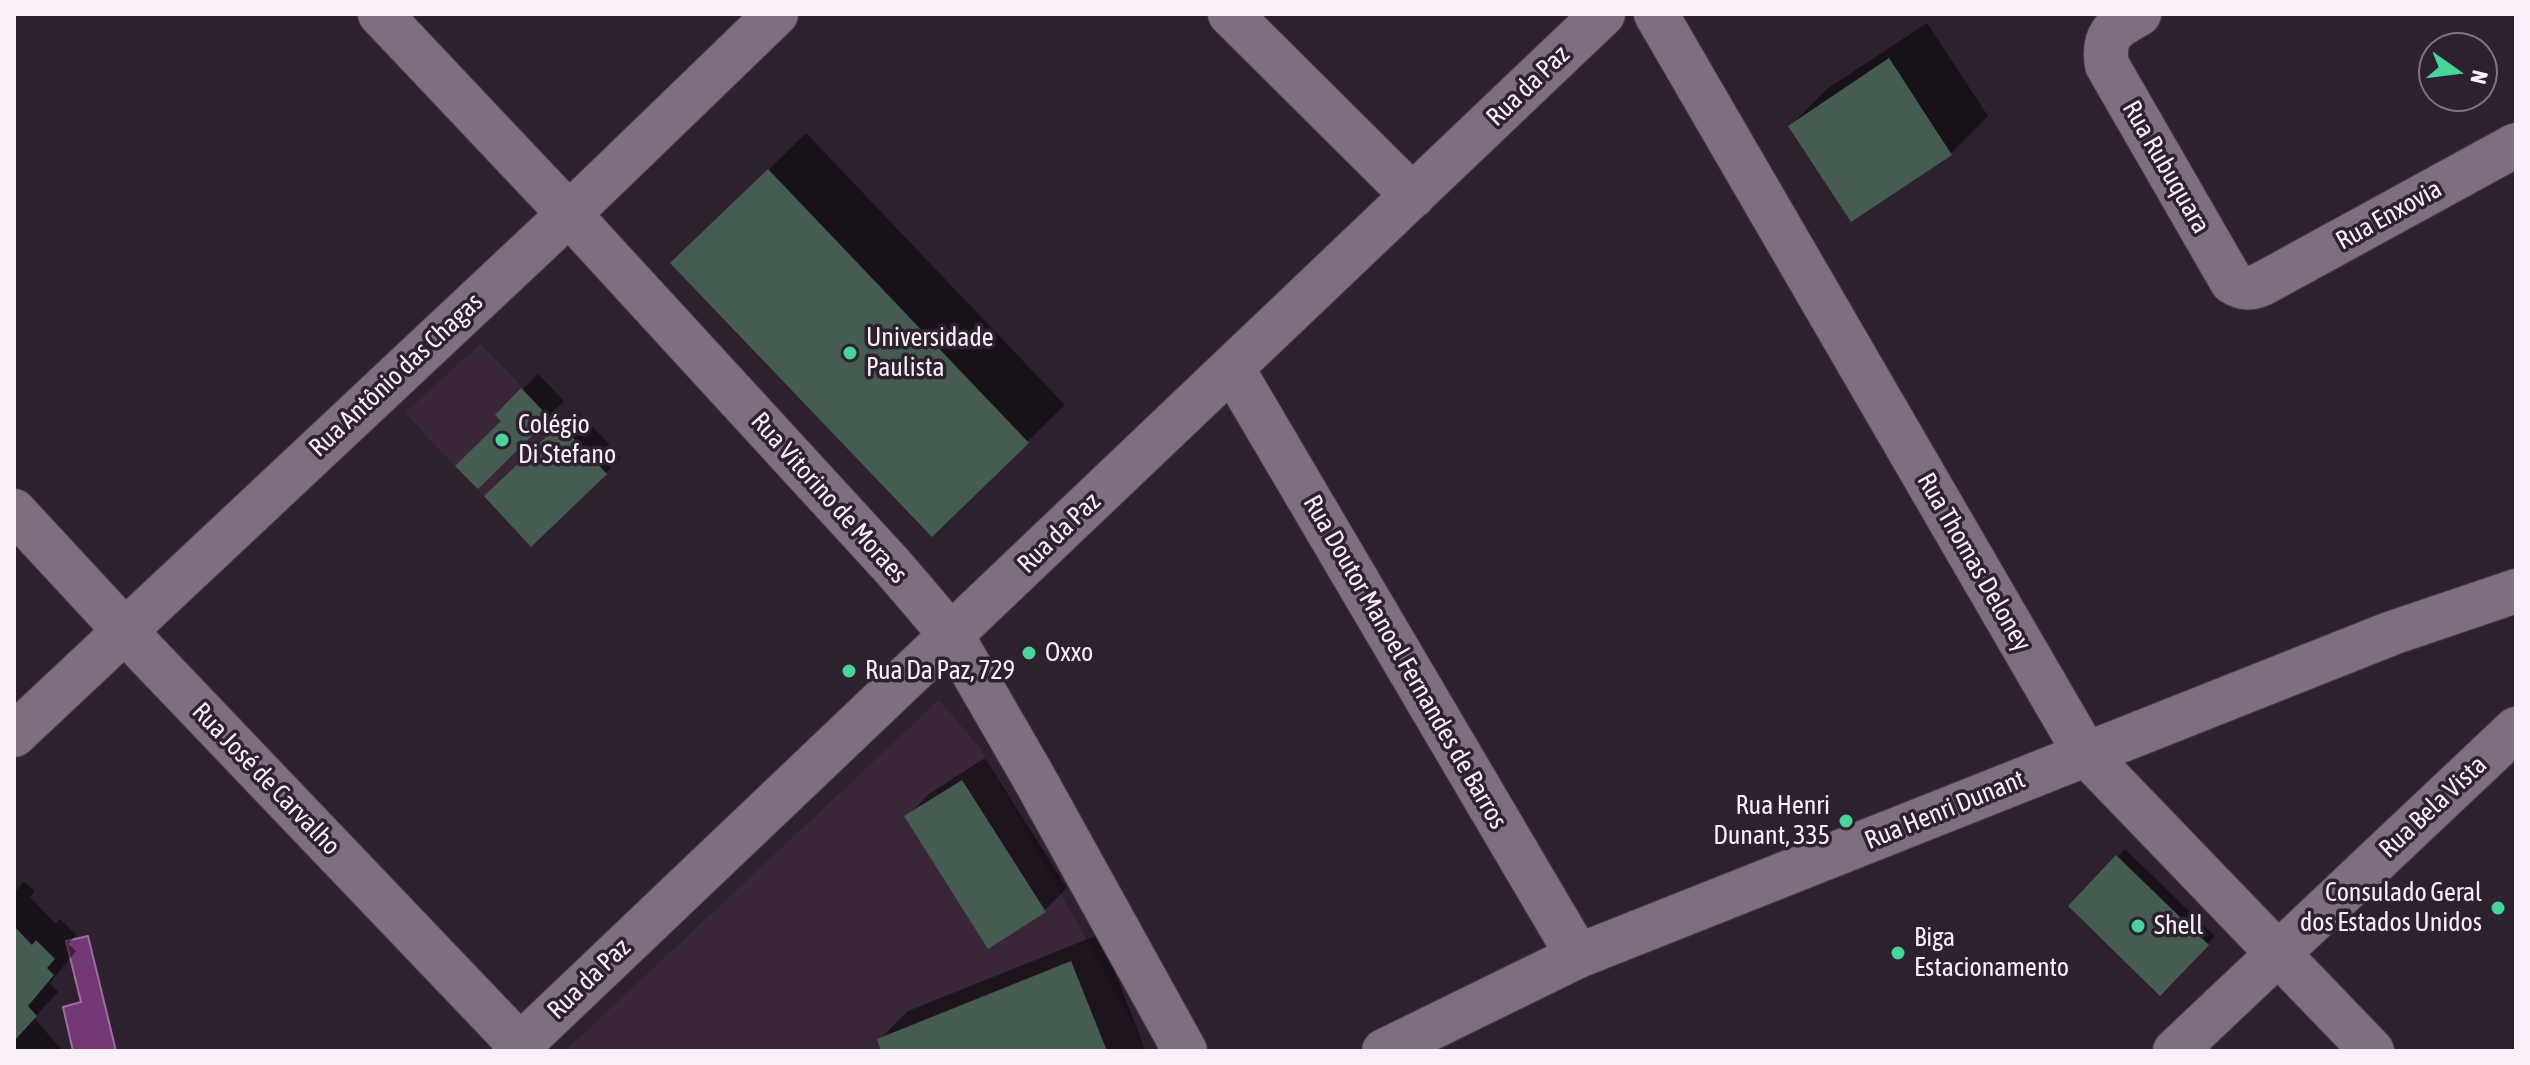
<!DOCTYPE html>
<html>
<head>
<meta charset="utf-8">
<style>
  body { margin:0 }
  #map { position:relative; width:2530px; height:1065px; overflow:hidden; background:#2e212f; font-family:"Asap Condensed",sans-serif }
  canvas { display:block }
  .frame { position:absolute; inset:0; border:16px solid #f9eff8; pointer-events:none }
  .north { position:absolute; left:2418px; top:32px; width:80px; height:80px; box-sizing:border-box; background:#2e212f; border:2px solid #7f737f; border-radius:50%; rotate:104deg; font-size:22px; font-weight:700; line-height:32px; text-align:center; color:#f9eff8 }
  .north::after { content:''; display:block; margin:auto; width:28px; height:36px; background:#4ad49c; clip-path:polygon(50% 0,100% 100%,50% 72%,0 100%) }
</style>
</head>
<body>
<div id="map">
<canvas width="2530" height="1065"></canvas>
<div class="frame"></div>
<div class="north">N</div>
</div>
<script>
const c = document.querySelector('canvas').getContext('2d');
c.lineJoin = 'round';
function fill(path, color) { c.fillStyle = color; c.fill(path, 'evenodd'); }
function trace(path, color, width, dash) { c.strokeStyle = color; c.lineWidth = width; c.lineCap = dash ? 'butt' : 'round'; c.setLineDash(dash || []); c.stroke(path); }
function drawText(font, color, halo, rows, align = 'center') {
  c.font = font + ' "Asap Condensed",sans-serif'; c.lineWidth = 7; c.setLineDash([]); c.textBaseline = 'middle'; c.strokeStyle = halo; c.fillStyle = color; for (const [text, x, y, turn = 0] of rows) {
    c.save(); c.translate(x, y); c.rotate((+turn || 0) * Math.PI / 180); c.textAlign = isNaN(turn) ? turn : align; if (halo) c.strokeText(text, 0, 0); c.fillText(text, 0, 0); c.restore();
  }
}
fill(new Path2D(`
  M480,344L607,474L531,547L405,413Z
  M939,700L980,748L1148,1051H565Z`), '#392639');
const water = new Path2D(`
  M88,936L116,1051H73L63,1007L81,1002L66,941Z`);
fill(water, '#743776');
trace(water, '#9c6e9d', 2);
fill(new Path2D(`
  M1927,23L1988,116L1951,153L1852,219L1790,126L1827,89Z
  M806,133L1065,405L932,534L710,227Z
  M538,374L564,401L478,486L504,421L498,415Z
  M577,410L621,457L606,473L502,481Z
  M985,758L1067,888L1045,910L907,817L929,794Z
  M2125,849L2215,936L2160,993L2070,906Z
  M24,882L35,891L30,897L56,924L60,919L76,935L68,944L76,951L50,983L58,992L34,1018L63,1051H14V888L16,890Z
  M1100,934L1146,1051H883L879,1040L908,1011Z`), '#0007');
fill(new Path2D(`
  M1889,58L1952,155L1851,222L1788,126Z
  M768,169L1029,443L932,537L670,263Z
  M521,388L550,418L478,489L455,466L501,421L495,415Z
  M560,424L607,474L531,547L484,496Z
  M962,780L1046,912L988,949L904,816Z
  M2116,855L2209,945L2160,996L2068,906Z
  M14,926L32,945L36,940L55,959L47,968L54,975L28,1006L37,1016L14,1041Z
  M1071,961L1107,1051H881L877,1039Z`), '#465c51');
const minor = new Path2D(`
  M380,14L569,214L893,567L952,636L1034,778L1185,1051
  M1230,14L1413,196
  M1656,14L2085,753L2372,1051
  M2139,14C2114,28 2102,34 2107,65L2232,282C2243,289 2250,289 2262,284L2516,145
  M1232,368L1578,956
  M14,511L139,646L520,1045
  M14,735L569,214L776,14
  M514,1051L1603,14
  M1384,1051L1578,956L2392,633L2516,591
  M2175,1051L2516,729`);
trace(minor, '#483c48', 46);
trace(minor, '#7f6e7f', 44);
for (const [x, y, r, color] of [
  [850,353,8,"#4ad49c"],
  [502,440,8,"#4ad49c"],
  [1029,653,8,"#4ad49c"],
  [849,671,8,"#4ad49c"],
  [1846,821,8,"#4ad49c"],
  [2498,908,8,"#4ad49c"],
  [2138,926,8,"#4ad49c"],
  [1898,953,8,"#4ad49c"]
]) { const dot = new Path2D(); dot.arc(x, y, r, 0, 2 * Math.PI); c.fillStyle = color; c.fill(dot); trace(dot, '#2e212f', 3); }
drawText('26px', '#f9eff8', '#2e212f', [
  ["Rua da Paz",1528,86,-44],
  ["Rua Rubuquara",2166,167,60],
  ["Rua Enxovia",2389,215,-29],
  ["Rua Antônio das Chagas",396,375,-43],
  ["Rua Vitorino de Moraes",829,498,48],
  ["Rua da Paz",1059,533,-44],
  ["Rua Thomas Deloney",1974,562,60],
  ["Rua Doutor Manoel Fernandes de Barros",1405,662,60],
  ["Rua José de Carvalho",266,779,46],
  ["Rua Bela Vista",2433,807,-43],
  ["Rua Henri Dunant",1945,810,-22],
  ["Rua da Paz",589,979,-44]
]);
drawText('26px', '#f9eff8', '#2e212f', [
  ["Universidade",866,338],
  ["Paulista",866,368],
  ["Colégio",518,425],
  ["Di Stefano",518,455],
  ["Oxxo",1045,653],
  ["Rua Da Paz, 729",865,671],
  ["Rua Henri",1830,806,"right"],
  ["Dunant, 335",1830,836,"right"],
  ["Consulado Geral",2482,893,"right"],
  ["dos Estados Unidos",2482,923,"right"],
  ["Shell",2154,926],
  ["Biga",1914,938],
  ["Estacionamento",1914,968]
], 'left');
</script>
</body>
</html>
